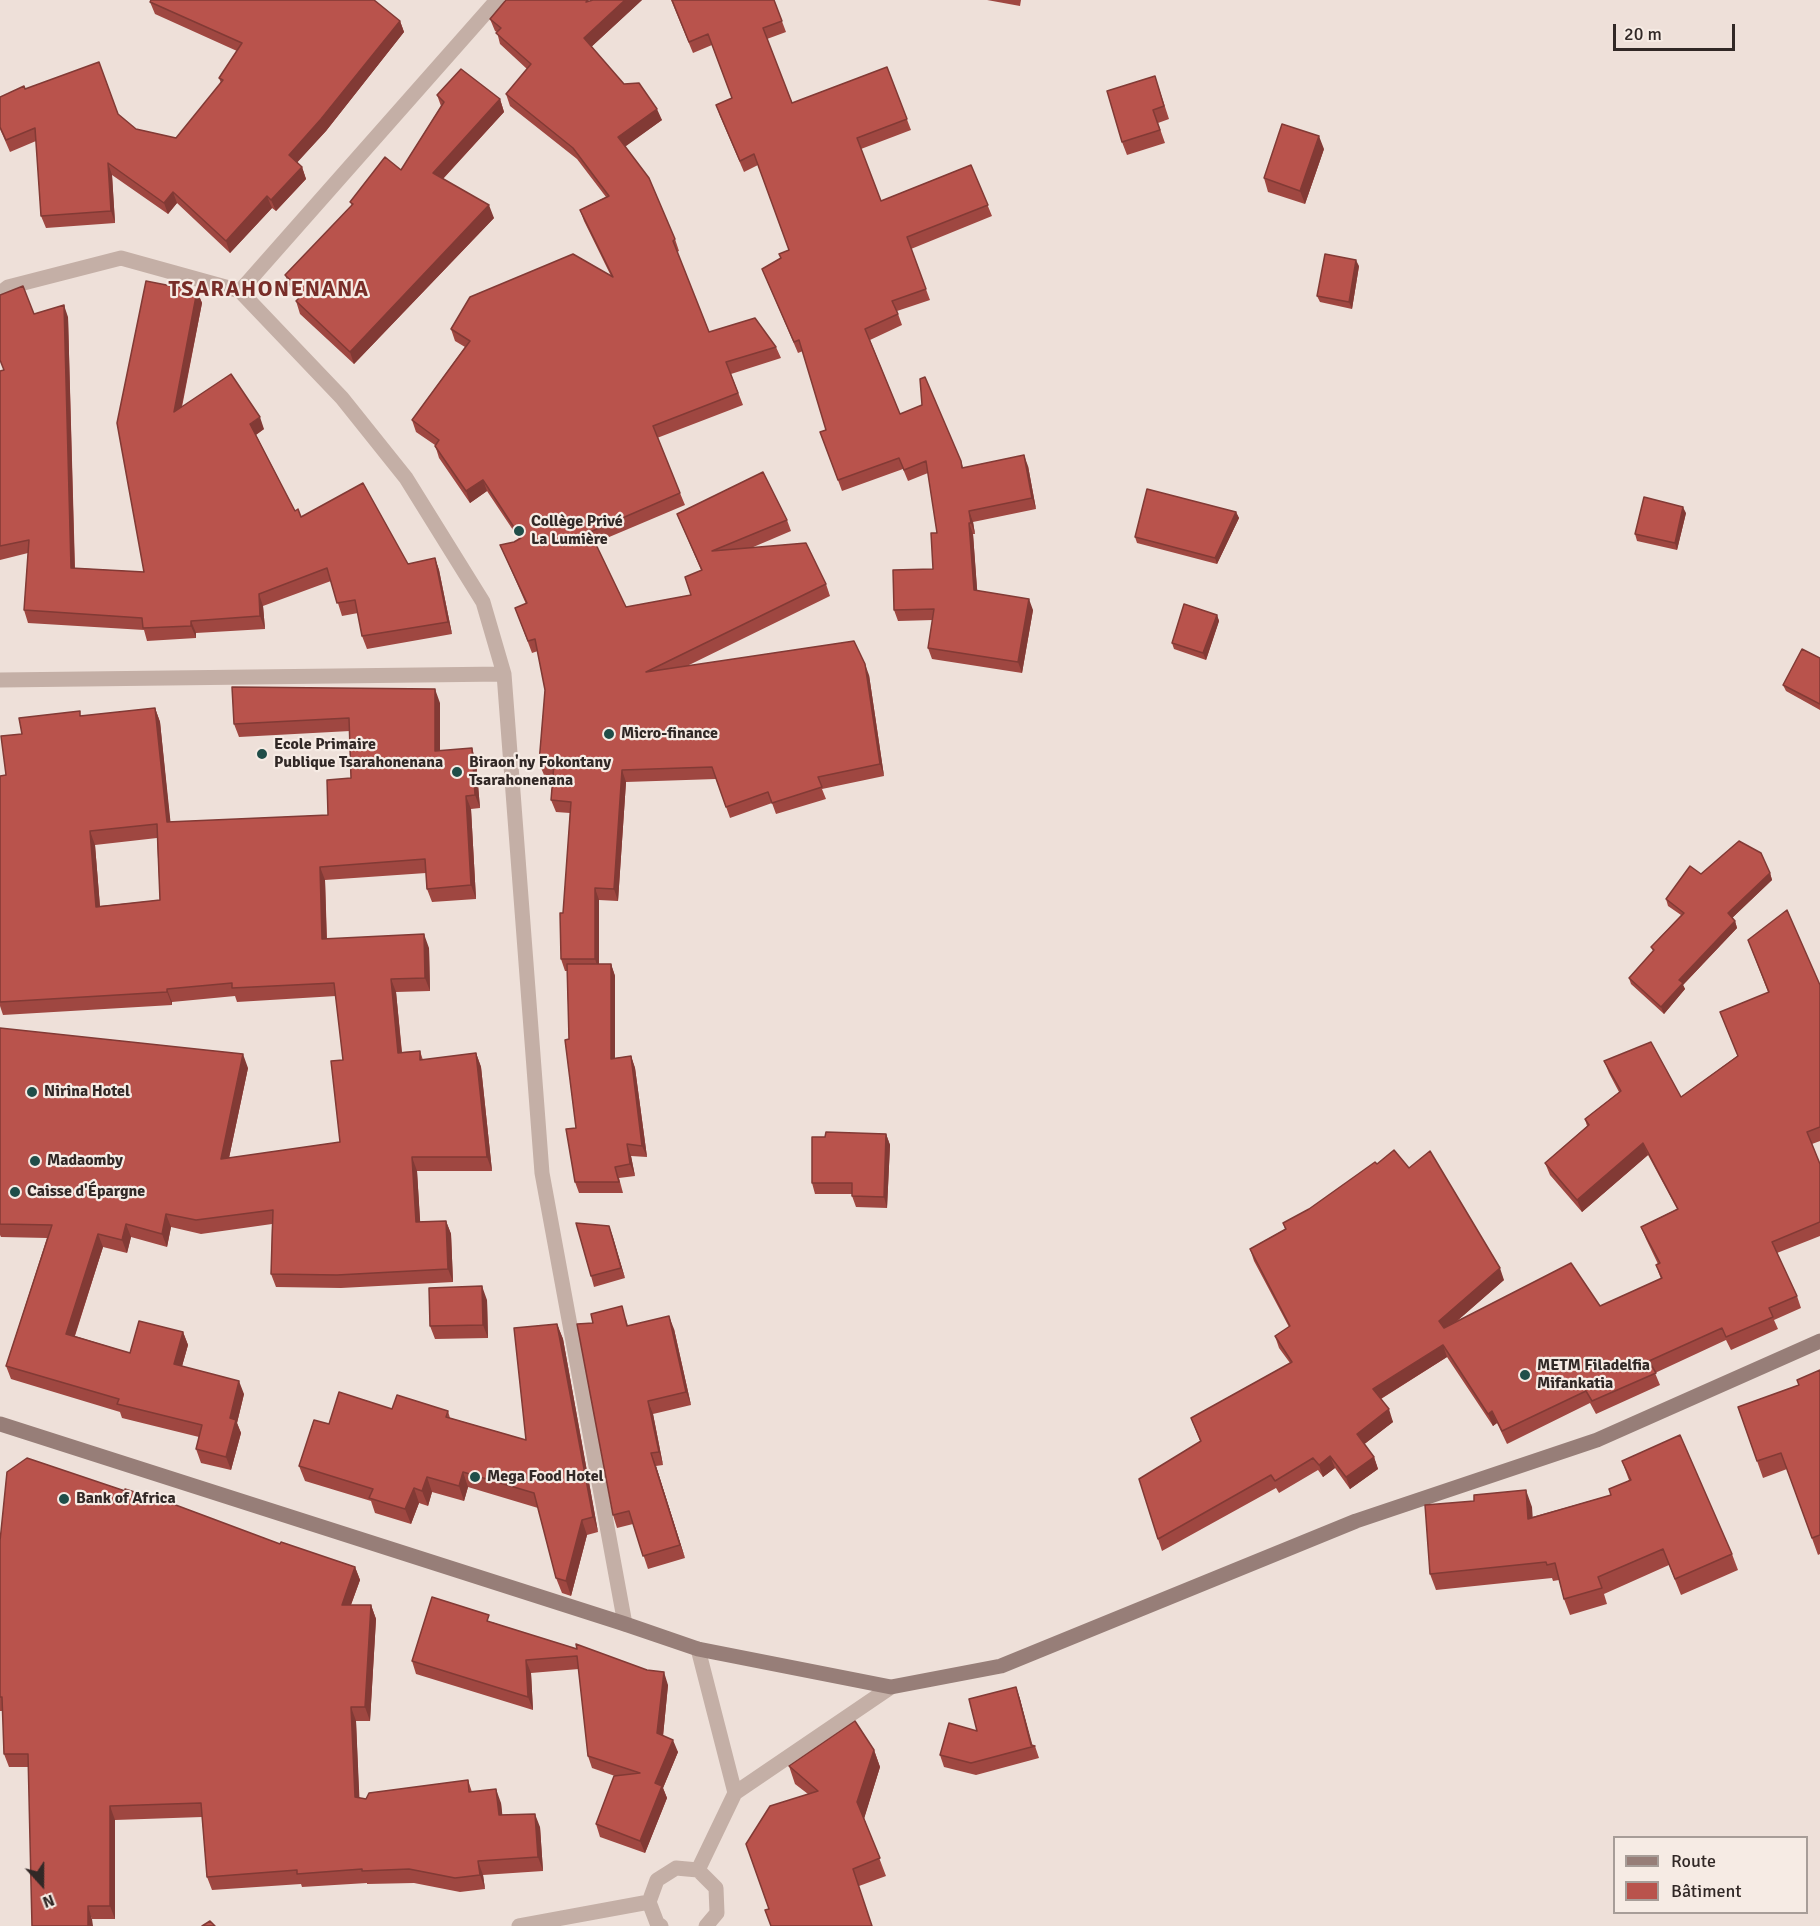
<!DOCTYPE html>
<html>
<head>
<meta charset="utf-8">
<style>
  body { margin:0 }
  #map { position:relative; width:1820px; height:1926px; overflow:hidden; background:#eee0d9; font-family:Signika,sans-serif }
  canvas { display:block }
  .legend { position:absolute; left:1613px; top:1836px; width:195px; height:78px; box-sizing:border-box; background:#f6ebe4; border:2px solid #a79d98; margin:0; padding:8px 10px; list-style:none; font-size:18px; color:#312826 }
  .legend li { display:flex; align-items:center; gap:12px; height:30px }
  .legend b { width:30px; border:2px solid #a79d98 }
  .north { position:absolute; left:12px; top:1854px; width:60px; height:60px; -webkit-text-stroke:4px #f6ebe4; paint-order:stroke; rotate:159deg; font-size:16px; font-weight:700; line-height:24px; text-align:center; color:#312826 }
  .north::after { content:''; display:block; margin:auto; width:21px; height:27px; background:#312826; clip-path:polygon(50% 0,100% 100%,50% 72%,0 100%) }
  .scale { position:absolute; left:1613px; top:24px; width:122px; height:27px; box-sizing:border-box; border:3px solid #312826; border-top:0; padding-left:8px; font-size:18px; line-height:21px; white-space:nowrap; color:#312826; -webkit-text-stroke:4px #f6ebe4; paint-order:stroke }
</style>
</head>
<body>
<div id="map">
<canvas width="1820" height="1926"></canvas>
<ul class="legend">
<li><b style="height:8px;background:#977e78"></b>Route</li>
<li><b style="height:16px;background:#b9534c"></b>Bâtiment</li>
</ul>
<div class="north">N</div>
<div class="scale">20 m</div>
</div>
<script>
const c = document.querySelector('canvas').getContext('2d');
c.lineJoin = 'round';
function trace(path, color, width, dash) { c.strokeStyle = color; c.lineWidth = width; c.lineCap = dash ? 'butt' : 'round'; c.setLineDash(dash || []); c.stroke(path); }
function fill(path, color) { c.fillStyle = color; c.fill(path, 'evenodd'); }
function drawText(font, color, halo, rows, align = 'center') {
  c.font = font + ' Signika,sans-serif'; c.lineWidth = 4.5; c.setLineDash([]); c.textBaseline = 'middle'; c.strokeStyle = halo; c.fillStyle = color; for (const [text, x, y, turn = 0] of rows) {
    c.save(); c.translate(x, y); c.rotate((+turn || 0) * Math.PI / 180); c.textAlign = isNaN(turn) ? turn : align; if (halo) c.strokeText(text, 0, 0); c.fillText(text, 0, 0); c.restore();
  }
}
trace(new Path2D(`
  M240,291L497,0
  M0,293L8,287L121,258L240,291L342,398L406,478L483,602L504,674
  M0,680L504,674L542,1173L625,1624
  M698,1649L735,1793
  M698,1870L735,1793L891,1687
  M519,1926L649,1902
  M661,1926L657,1923L649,1902L657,1880L676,1868L698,1870L716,1888L717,1913L706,1926`), '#c4afa6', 15);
trace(new Path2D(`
  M0,1424L625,1624L698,1649L891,1687L1001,1666L1356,1521L1597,1440L1820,1341`), '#977e78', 15);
fill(new Path2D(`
  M642,0L591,47L624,84L662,120L625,146L675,239L679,251L677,252L709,332L776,347L781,358L731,374L743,405L657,438L685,505L595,543L626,607L691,595L701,570L677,514L787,520L791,531L751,548L826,584L830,596L687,666L869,675L884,776L822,789L826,799L776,814L772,803L730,818L716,779L626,782L618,901L599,900V964H611L615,976V1058L631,1056L635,1068L647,1157L631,1156L635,1176L619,1178L623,1193H579L575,1182L576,1128L569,1039L567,971H565L561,959L570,813L556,812L551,800L553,775H544L539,763L545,690L538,651L532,653L515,608L526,604L505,556L500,545L514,542L519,539L487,491L470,503L439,458L435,445L416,432L412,420L465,347L455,341L451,329L611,276L584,221L580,210L606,197L577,159L510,106L506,94L527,69L500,44L497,32L495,31L490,19Z
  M671,0H774L786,32L767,39L792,103L887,67L911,130L861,149L881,201L971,165L992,216L911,249L930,300L897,311L902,325L870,340L900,414L961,461L963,467L1028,466L1036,509L973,522L975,534H973L977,590L1033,610L1022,673L932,659L928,648L933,620L898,621L894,610L933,569L937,533L928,473L908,481L903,469L842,491L820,432L826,430L803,351L798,353L762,269L781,258L789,250L758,165L744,172L720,116L716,105L732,98L712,45L693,53Z
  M987,0H1021L1020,6Z
  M150,2L400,21L404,32L326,131L297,162L302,167L306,179L276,211L272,208L230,253L177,203L168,214L112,175L115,223L46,228L41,216L36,141L10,152L0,129V97L25,89L118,115L136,129L176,138L221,83L219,78L237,51L155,14Z
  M1155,76L1169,119L1158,123L1165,143L1127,155L1122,142Z
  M437,95L500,99L504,112L443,179L494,218L354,364L300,314L296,301L300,297L290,287L285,275L352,206L350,202L401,170L441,106Z
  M1324,149L1305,204L1268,192L1264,178Z
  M1359,266L1352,309L1320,302L1317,296Z
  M197,291L202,303L182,407L264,429L256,435L295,511L301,517L408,564L435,558L439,570L452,634L367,649L362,636L358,613L342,616L331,581L263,606L265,629L196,633V638L147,641L144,630L28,623L24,610L28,553L0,560V371L3,370L34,314L68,317L75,568L144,572Z
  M1236,512L1239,518L1217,564L1137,543L1135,537Z
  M1686,513L1677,550L1637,541L1635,534Z
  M1217,615L1219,621L1206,660L1174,649L1172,643Z
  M1820,658V710L1786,691L1783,685Z
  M440,703V751L476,761L480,808L471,809L476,899L432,902L427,889L426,873L325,880L327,939L429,948L430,991L396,992L402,1052L420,1051L423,1060L476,1053L481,1067L492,1171H417L420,1222L446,1221L451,1234L453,1282L341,1288L276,1287L271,1274L272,1224L201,1234L171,1227L167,1247L131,1237L127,1253L103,1247L75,1336L130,1353L183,1332L188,1345L182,1366L244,1394L237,1423L241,1433L231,1470L201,1463L196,1449L199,1437L122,1418L120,1412L11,1379L6,1366L47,1238L1,1237L0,1235V1028L248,1068L229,1158L340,1142L343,1060L336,996L237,1002L235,996L172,1002V1005L3,1015L0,1006V903L6,775L22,734L82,716L155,708L160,722L170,822L328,815L351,778L350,731L239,737L234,724ZM157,838L160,900L100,906L95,845Z
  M1770,873L1772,880L1732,918L1735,921L1737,928L1683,985L1685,989L1664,1014L1631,984L1629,978L1653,951L1651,947L1681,915L1668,906L1666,899L1701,874Z
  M1748,940L1820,985V1141L1812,1144L1820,1164V1236L1777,1253L1797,1296L1801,1308L1774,1320L1778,1329L1731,1350L1726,1340L1655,1373L1660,1385L1596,1414L1590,1403L1507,1444L1497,1423L1493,1426L1447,1357L1381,1399L1393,1422L1364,1444L1374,1457L1378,1469L1350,1489L1335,1468L1323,1477L1318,1470L1279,1493L1276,1488L1162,1551L1158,1539L1200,1441L1191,1418L1290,1363L1279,1348L1275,1336L1289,1327L1254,1261L1250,1249L1285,1229L1283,1223L1504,1280L1456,1322L1600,1306L1661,1279L1656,1265L1658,1264L1646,1239L1641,1227L1677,1209L1648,1155L1582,1212L1550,1175L1545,1163L1587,1126L1585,1119L1619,1092L1609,1073L1604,1061L1681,1097L1737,1056L1768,992Z
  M886,1134L890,1145L887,1208L856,1207L852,1196V1194H815L812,1183L825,1137Z
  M609,1226L625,1278L594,1287L591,1276Z
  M487,1300L488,1338L435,1339L430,1326Z
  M626,1319L628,1326L674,1329L691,1405L653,1414L663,1465L656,1466L685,1558L648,1569L633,1524L617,1528L613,1515L593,1323Z
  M557,1324L563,1339L598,1532L587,1535L571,1596L562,1593L556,1578L538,1508L468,1487L464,1501L432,1492L428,1506L419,1503L411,1524L375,1513L371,1501L305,1481L299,1466L329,1424L392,1409L448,1411L450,1418L526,1440Z
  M1820,1370V1554L1818,1555L1787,1469L1763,1478L1738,1407L1799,1385Z
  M1622,1461L1732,1554L1738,1570L1681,1595L1669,1565L1604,1594L1607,1604L1570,1615L1564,1599L1559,1580L1553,1581L1552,1578L1436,1590L1430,1574L1474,1501L1532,1507V1517L1611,1495L1629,1480Z
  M0,1541L280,1544L355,1567L360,1580L351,1605H371L376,1619L370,1721H356L359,1798L366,1799L468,1780L472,1792L501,1803L502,1815L540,1827L543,1871L483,1875L485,1889L460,1892L414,1883L367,1884V1883L302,1887L301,1884L212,1890L207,1877L202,1817L115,1820V1919H92L28,1767H9L4,1754L3,1711H0Z
  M492,1622L668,1685L663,1736L678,1752L663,1788L667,1798L645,1853L600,1837L596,1824L615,1776L592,1768L588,1756L579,1669L531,1673L533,1710L416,1674L412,1661Z
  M1016,1687L1020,1699L1032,1746H1035L1039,1758L976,1775L944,1767L940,1755L977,1731Z
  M874,1750L880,1767L864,1818L886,1876L859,1886L769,1909L808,1794L795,1784L789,1766Z`), '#9f4741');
fill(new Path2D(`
  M625,0H642L588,50L584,38Z
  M400,21L404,32L326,131L294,166L289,155Z
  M500,99L504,112L437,185L433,173Z
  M657,109L662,120L622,149L618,137Z
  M1319,136L1324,149L1305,204L1300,191Z
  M108,163L112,175L115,223L111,211Z
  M302,167L306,179L276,211L271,200Z
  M173,192L177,203L168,214L164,203Z
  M267,196L272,208L230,253L226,241Z
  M489,205L494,218L354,364L350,352Z
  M1356,260L1359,266L1352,309L1349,302Z
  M197,291L202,303L178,424L174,412Z
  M64,305L68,317L75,580L71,568Z
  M260,417L264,429L254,436L250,424Z
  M1024,455L1028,466L1036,509L1032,498Z
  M483,480L487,491L470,503L466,491Z
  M1683,507L1686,513L1677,550L1675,543Z
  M969,511L973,522L975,534L971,523Z
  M1236,512L1239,518L1217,564L1215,558Z
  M969,523L973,534L978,601L974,590Z
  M435,558L439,570L452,634L448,622Z
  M259,594L263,606L265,629L260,616Z
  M1029,599L1033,610L1022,673L1018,662Z
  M1217,615L1219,621L1206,660L1203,653Z
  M191,621L196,633V638L191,626Z
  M865,664L869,675L884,776L880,764Z
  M435,689L440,703V764L435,751Z
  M155,708L160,722L172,836L167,822Z
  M472,748L476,761L480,808L475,795Z
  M622,770L626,782L618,901L614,889Z
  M466,796L471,809L476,899L471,885Z
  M90,831L95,845L101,920L96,907Z
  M320,867L325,880L327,953L322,939Z
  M1770,873L1772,880L1730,920L1728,913Z
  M595,888L599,900V971L595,959Z
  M1735,921L1737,928L1683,985L1685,989L1664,1014L1661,1007L1679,980Z
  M424,934L429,948L430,991L425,978Z
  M611,964L615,976V1071L611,1059Z
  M391,979L396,992L403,1066L398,1053Z
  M167,989L172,1002V1005L167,992Z
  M476,1053L481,1067L492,1171L487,1157Z
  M243,1054L248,1068L226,1172L221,1159Z
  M631,1056L635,1068L647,1157L642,1146Z
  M886,1134L890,1145L887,1208L884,1197Z
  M1643,1143L1648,1155L1582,1212L1577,1200Z
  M627,1144L631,1156L635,1176L630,1164Z
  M412,1157L417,1171L421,1235L416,1222Z
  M166,1214L171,1227L167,1247L162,1234Z
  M446,1221L451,1234L453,1282L448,1269Z
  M126,1224L131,1237L127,1253L122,1240Z
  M609,1226L613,1237L625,1278L621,1268Z
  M98,1234L103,1247L71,1347L66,1334Z
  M1500,1268L1504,1280L1443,1333L1439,1321Z
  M482,1286L487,1300L488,1338L483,1325Z
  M669,1316L674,1329L691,1405L686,1392Z
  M557,1324L563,1339L598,1532L593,1517Z
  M183,1332L188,1345L179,1377L174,1364Z
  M1443,1345L1447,1357L1377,1401L1373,1389Z
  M239,1381L244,1394L237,1423L241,1433L231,1470L226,1457L230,1418Z
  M648,1401L653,1414L663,1465L659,1452Z
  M1389,1409L1393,1422L1362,1446L1357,1434Z
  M1492,1411L1497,1423L1493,1426L1488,1414Z
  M651,1453L656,1466L685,1558L680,1545Z
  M1330,1456L1335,1468L1323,1477L1319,1465Z
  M1374,1457L1378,1469L1350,1489L1346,1477Z
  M463,1472L468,1487L464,1501L459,1486Z
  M427,1477L432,1492L428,1506L422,1491Z
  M414,1488L419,1503L411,1524L405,1509Z
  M1526,1490L1532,1507L1534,1535L1528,1519Z
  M582,1520L587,1535L571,1596L566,1581Z
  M355,1567L360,1580L346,1618L342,1605Z
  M371,1605L376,1619L370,1721L365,1707Z
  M526,1660L531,1673L533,1710L528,1697Z
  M664,1672L668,1685L662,1746L657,1733Z
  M1016,1687L1020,1699L1033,1747H1032Z
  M351,1707L356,1721L360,1811L355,1797Z
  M673,1740L678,1752L663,1788L667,1798L645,1853L640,1841L655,1783Z
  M874,1750L880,1767L864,1819L857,1802Z
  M496,1789L501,1803L504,1829L499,1815Z
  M110,1806L115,1820V1919L110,1906Z
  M535,1814L540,1827L543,1871L538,1857Z
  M478,1861L483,1875L485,1889L480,1875Z
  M88,1906L92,1919L93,1926H88Z`), '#823a35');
const building = new Path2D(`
  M151,0H374L400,21L321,119L289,155L302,167L271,200L267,196L226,241L173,192L164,203L108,163L111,211L41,216L35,128L6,140L0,127V97L24,86L25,89L99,62L118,114L136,129L176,138L223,80L219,78L242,43L150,2Z
  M506,0H588L586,2L593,0H625L584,38L624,84L639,83L657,109L618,137L649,178L675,239L673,241L709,332L755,318L776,347L726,362L738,393L653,426L680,493L590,532L626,607L691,595L685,577L702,570L677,514L763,472L787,520L712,551L806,543L826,584L646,672L854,641L865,664L880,764L818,777L822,787L772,803L768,792L726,807L712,767L622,770L614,889L595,888V959H561L560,913H563L571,802L551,800L554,764L539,763L545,690L535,639L528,641L515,608L527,603L500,545L514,542L521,538L483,480L466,491L435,446L439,440L412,420L470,341L451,329L470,297L573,254L613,277L580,210L609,196L573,148L506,94L531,64L496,33L501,28L490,19Z
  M672,0H774L782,21L763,28L792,103L887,67L907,119L857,138L881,201L971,165L988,205L907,237L926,289L892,301L898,314L865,329L900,414L922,405L920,379L925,377L961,461L962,468L1024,455L1032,498L969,511L971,523H969L974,590L1029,599L1018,662L928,648L934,609L894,610L893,570L933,569L931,533H937L926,461L904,470L899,458L838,480L820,432L826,430L799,340L794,342L762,269L781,258L779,254L789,250L754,154L740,161L716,105L732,98L708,34L689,42Z
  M461,69L500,99L433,173L489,205L350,352L296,301L304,293L285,275L353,204L350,202L385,157L401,170L444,102L437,95Z
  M1155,76L1164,106L1153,110L1160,130L1122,142L1107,91Z
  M1282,124L1319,136L1300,191L1264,178Z
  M1325,254L1356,260L1349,302L1317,296Z
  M146,281L197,291L174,412L231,374L260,417L250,424L295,511L298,509L301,517L363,483L408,564L435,558L448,622L362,636L355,600L337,603L327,568L259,594L260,616L191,621V626L143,628L142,618L24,610L29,540L0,546V371L4,370L0,360V295L23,286L34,314L64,305L71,568L144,572L117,423Z
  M1147,489L1236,512L1215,558L1135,537Z
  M1644,497L1683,507L1675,543L1635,534Z
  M1184,604L1217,615L1203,653L1172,643Z
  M1802,649L1820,658V704L1783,685Z
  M232,687L435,689V751L472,748L475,795L466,796L471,885L427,889L425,859L320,867L322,939L424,934L425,978L391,979L398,1053L420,1051V1060L476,1053L487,1157H412L416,1222L446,1221L448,1269L337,1275L271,1274L273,1210L196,1220L166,1214L162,1234L126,1224L122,1240L98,1234L66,1334L130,1353L139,1321L183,1332L174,1364L239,1381L230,1418L236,1420L226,1457L196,1449L202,1425L117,1404L119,1399L6,1366L52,1225L0,1224V1028L243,1054L221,1159L340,1142L331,1061L343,1060L334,983L232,988V983L167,989V992L0,1002V776L6,775L1,736L22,734L19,718L80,711V716L155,708L167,822L328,815L327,780L351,778L349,718L234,724ZM157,824L160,900L96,907L90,831Z
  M1739,841L1761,853L1770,873L1728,913L1735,921L1679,980L1683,983L1661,1007L1629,978L1654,950L1651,947L1684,913L1666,899L1690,866L1701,874Z
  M1787,910L1820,985V1127L1807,1132L1820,1164V1222L1772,1242L1797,1296L1769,1308L1773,1317L1726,1337L1722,1328L1649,1361L1656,1373L1592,1401L1586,1391L1502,1431L1492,1411L1488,1414L1443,1345L1373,1389L1389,1409L1357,1434L1374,1457L1346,1477L1330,1456L1319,1465L1313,1458L1275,1481L1271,1475L1158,1539L1139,1479L1201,1441L1191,1418L1292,1362L1275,1336L1290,1326L1250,1249L1286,1229L1283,1223L1309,1209L1375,1162L1377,1164L1394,1150L1409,1168L1430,1151L1500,1268L1439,1321L1444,1328L1571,1263L1600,1306L1662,1278L1656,1265L1660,1263L1641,1227L1678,1209L1643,1143L1577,1200L1545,1163L1589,1125L1585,1119L1621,1091L1604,1061L1651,1042L1681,1097L1738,1056L1720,1012L1769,992L1748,940Z
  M567,964H611V1059L631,1056L642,1146L627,1144L630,1164L615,1167L619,1182H575L566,1129L576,1128L565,1040L569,1039Z
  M826,1132L886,1134L884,1197L852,1196V1183H812V1137H825Z
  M576,1223L609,1226L621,1268L591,1276Z
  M482,1286L483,1325L430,1326L429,1288Z
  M622,1306L627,1326L669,1316L686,1392L648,1401L659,1452L651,1453L680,1545L643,1556L629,1511L613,1515L577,1324L593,1323L591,1314Z
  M557,1324L593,1517L582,1520L566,1581L556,1578L534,1493L463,1472L459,1486L427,1477L422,1491L414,1488L405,1509L369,1498L373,1489L299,1466L314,1420L329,1424L339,1392L392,1409L397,1395L448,1411L446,1417L526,1440L514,1328Z
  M1820,1370V1535L1812,1538L1781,1453L1757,1461L1738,1407L1799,1385L1797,1380Z
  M1680,1435L1732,1554L1675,1579L1663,1549L1598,1577L1602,1588L1564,1599L1555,1563L1547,1565L1546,1562L1430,1574L1425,1505L1474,1501V1495L1526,1490L1528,1519L1611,1495L1609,1489L1631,1480L1622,1461Z
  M27,1458L125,1491V1489L173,1504L280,1544L281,1542L355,1567L342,1605H371L365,1707H351L355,1797L366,1799L369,1793L468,1780L469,1792L496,1789L499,1815L535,1814L538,1857L478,1861L480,1875L455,1878L409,1869L362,1871V1869L297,1874V1870L207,1877L201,1803L110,1806V1906H88V1926H32L28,1754H4L2,1697H0V1541L7,1472Z
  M432,1597L489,1615L487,1621L577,1649L576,1644L647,1670L664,1672L657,1733L673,1740L655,1783L662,1786L640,1841L596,1824L614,1776L640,1773L588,1756L577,1656L526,1660L528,1697L412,1661Z
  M1016,1687L1031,1745L1035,1746L971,1763L940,1755L949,1723L977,1731L969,1699Z
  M855,1721L874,1750L857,1802L880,1858L853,1869L872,1926H771L765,1910L769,1909L746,1844L770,1806L818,1791L789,1766Z
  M210,1921L215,1926H202Z`);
fill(building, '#b9534c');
trace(building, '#823a35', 1.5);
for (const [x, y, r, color] of [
  [519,531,6,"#204e49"],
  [609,734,6,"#204e49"],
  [262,754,6,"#204e49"],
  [457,772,6,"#204e49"],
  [32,1092,6,"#204e49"],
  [35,1161,6,"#204e49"],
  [15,1192,6,"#204e49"],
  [1525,1375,6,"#204e49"],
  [475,1477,6,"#204e49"],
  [64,1499,6,"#204e49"]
]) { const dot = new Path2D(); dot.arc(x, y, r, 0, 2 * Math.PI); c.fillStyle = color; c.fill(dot); trace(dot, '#f6ebe4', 2); }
drawText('bold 16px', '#312826', '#f6ebe4', [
  ["Collège Privé",531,522],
  ["La Lumière",531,540],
  ["Micro-finance",621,734],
  ["Ecole Primaire",274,745],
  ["Publique Tsarahonenana",274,763],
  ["Biraon'ny Fokontany",469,763],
  ["Tsarahonenana",469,781],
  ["Nirina Hotel",44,1092],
  ["Madaomby",47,1161],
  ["Caisse d'Épargne",27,1192],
  ["METM Filadelfia",1537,1366],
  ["Mifankatia",1537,1384],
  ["Mega Food Hotel",487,1477],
  ["Bank of Africa",76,1499]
], 'left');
c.letterSpacing = '1.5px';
drawText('bold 22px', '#782d28', '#f6ebe4', [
  ["TSARAHONENANA",269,290]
]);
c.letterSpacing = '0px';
</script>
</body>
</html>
